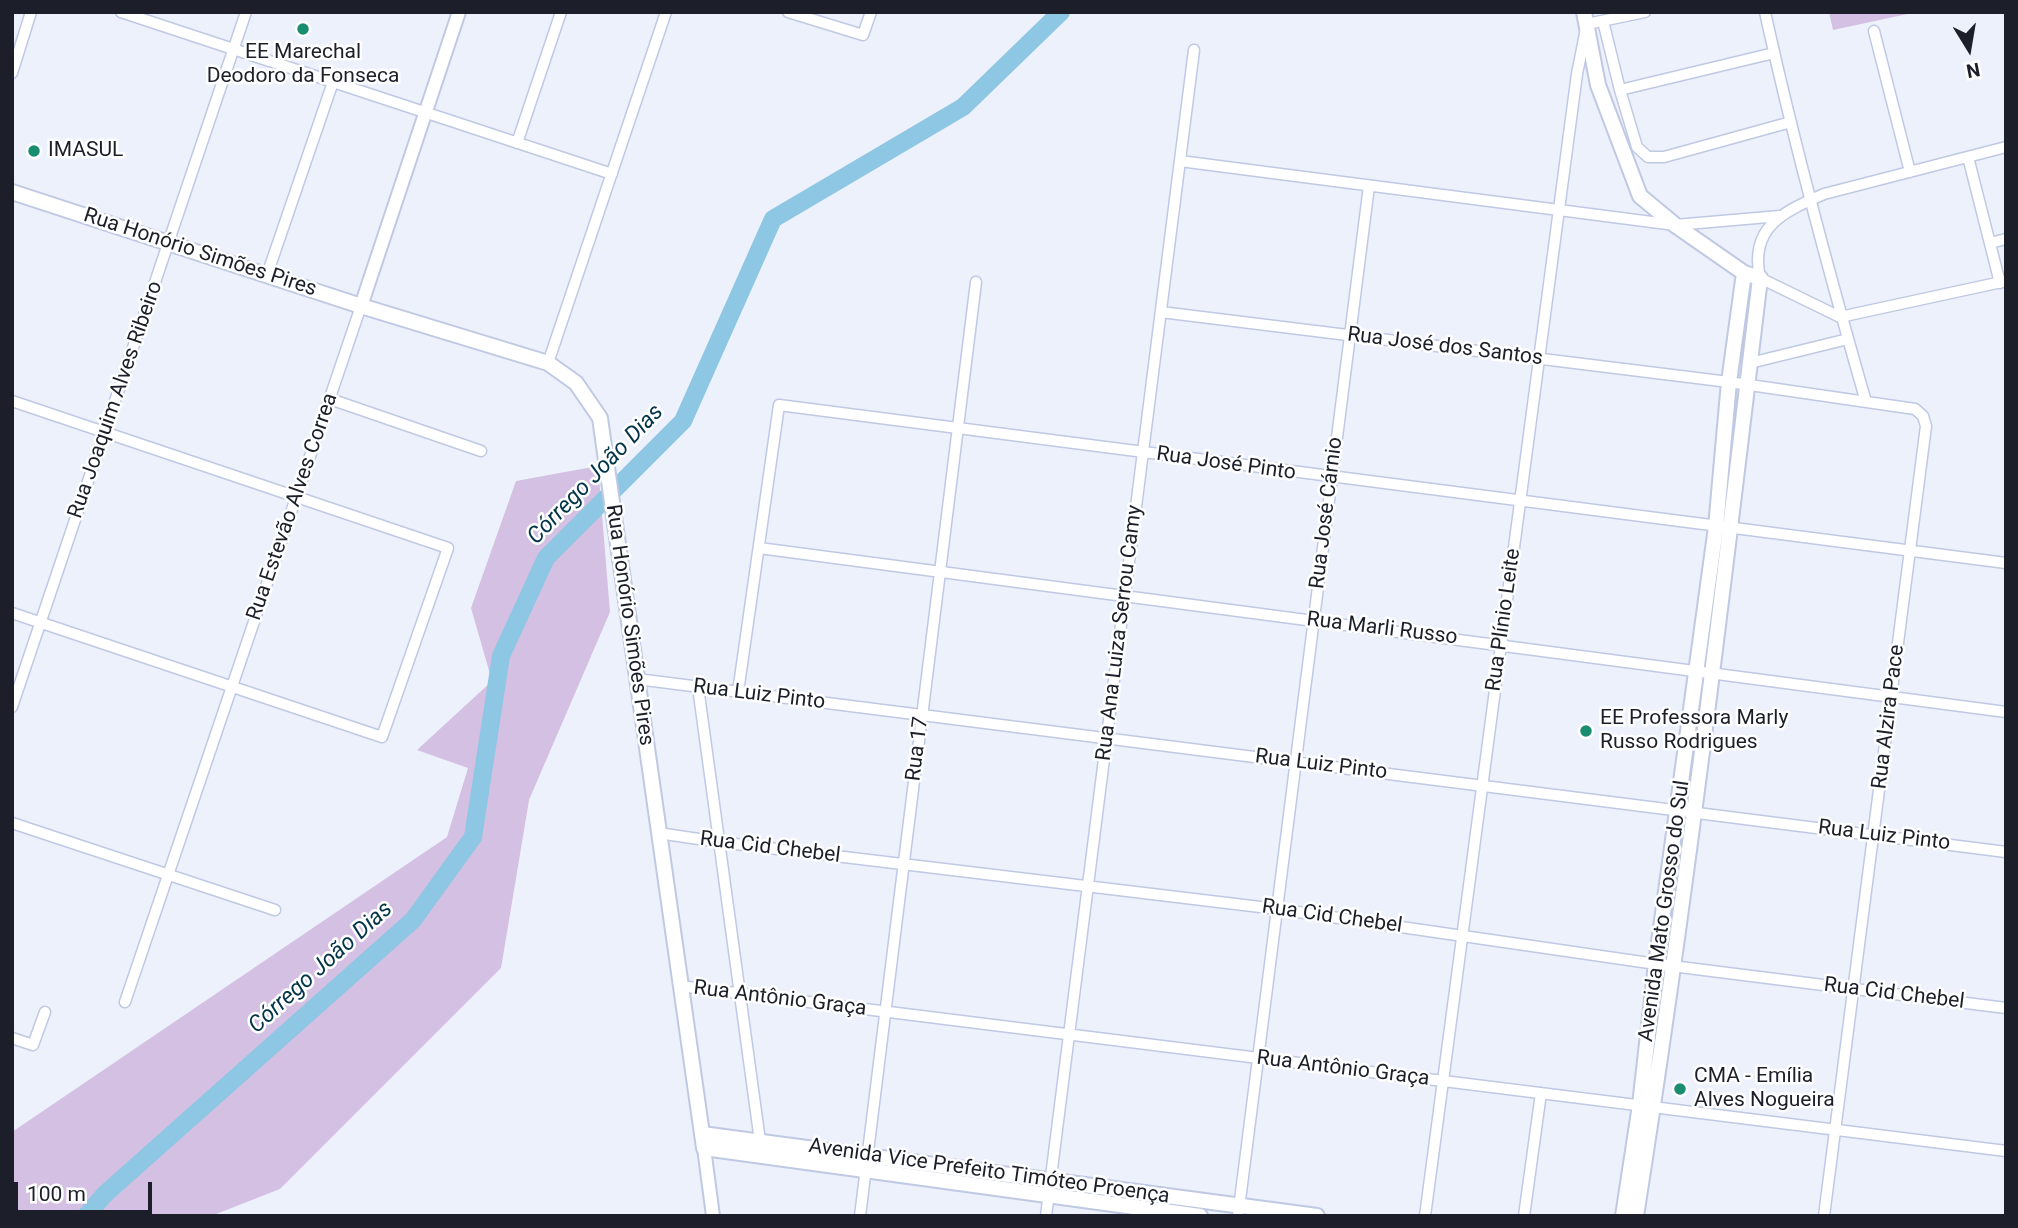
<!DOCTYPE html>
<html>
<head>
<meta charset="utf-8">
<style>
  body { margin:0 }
  #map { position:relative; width:2018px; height:1228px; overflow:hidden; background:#edf1fc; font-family:Roboto,sans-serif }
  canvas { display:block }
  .frame { position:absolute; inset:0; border:14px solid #1c1f29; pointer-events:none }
  .north { position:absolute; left:1934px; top:14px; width:70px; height:70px; -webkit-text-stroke:5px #fff; paint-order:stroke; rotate:169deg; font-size:19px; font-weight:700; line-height:28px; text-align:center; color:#1c1f29 }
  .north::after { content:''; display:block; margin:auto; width:24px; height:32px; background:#1c1f29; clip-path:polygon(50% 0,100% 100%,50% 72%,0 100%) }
  .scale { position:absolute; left:14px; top:1182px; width:138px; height:32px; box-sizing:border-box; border:4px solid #1c1f29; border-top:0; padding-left:9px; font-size:21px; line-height:24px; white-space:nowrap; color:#1c1f29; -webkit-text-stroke:5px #fff; paint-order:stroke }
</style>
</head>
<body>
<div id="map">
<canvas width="2018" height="1228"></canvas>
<div class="frame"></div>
<div class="north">N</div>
<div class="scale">100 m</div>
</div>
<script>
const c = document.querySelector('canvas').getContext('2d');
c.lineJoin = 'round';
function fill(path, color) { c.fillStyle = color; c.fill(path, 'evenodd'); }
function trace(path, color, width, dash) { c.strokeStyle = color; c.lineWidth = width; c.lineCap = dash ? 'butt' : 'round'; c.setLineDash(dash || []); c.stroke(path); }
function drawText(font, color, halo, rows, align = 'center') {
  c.font = font + ' Roboto,sans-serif'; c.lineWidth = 5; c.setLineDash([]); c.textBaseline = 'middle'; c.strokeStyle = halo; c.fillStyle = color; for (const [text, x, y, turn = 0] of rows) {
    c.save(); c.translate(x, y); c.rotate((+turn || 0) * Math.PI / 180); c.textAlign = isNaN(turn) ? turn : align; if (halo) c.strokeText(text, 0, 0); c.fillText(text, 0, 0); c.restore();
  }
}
fill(new Path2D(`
  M1829,12H1917L1833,30Z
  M598,466L610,612L529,800L501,968L280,1189L211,1216H12V1132L447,837L468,768L417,750L492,681L471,608L516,481Z`), '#d3c0e2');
trace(new Path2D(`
  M86,1216L105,1194L413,920L473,837L501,656L546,558L683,421L773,219L963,107L1061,12`), '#8ec7e3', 18);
const minor = new Path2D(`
  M121,12L612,174
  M788,12L863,35L871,12
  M1765,12C1794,144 1829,273 1866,402
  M1603,21L1620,90L1774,53
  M1874,31L1910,172
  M12,73L31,12
  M1620,90L1637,147L1648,157H1664L1791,122
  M517,143L561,12
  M2006,147L1824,194C1783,212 1749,227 1760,278L1840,317L2006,281
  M1968,157L2000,283
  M1180,161L1675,225L1780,216
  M1990,243L2006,239
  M267,275L333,82
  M1161,312L1729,382L1915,409L1923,416L1926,426L1824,1216
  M548,363L666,12
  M1750,363L1848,339
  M330,399L481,451
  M12,401L448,548L382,737L12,613
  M759,548L2006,712
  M637,679L2006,852
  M698,687L760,1141
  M738,692L779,405L2006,563
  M12,707L246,12
  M12,823L275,910
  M658,833L719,842L1277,909L1656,964L2006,1008
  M680,986L2006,1151
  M125,1002L361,306
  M12,1038L33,1045L45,1012
  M860,1216L976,282
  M1046,1216L1194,50
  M1238,1216L1369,186
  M1425,1216L1577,74L1587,24L1645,12
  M1524,1216L1541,1093`);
const tertiary = new Path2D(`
  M361,306L459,12
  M704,1148L713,1216`);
const secondary = new Path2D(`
  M1584,12L1598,85L1640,196L1675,225L1744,273L1760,278C1723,591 1685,905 1636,1216
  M12,192L361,306L548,363L576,383L600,418L704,1148L1200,1216
  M702,1134L1317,1216
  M1623,1216L1640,1105L1656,964L1716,527L1729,382L1744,273`);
trace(minor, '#c0c9e3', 13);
trace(tertiary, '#c0c9e3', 16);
trace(secondary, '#c0c9e3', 18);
trace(minor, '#fff', 10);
trace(tertiary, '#fff', 12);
trace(secondary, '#fff', 14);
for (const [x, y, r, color] of [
  [303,29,7,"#198d6f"],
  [34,151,7,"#198d6f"],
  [1586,731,7,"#198d6f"],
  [1680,1089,7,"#198d6f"]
]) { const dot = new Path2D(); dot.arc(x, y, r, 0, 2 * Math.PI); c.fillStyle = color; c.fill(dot); trace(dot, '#fff', 2.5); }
drawText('21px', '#1c1f29', '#fff', [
  ["EE Marechal",303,53,"center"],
  ["Deodoro da Fonseca",303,77,"center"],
  ["IMASUL",48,151],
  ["EE Professora Marly",1600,719],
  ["Russo Rodrigues",1600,743],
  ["CMA - Emília",1694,1077],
  ["Alves Nogueira",1694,1101]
], 'left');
drawText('21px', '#1c1f29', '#fff', [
  ["Rua Honório Simões Pires",200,253,18],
  ["Rua José dos Santos",1445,347,7],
  ["Rua Joaquim Alves Ribeiro",116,400,-71],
  ["Rua José Pinto",1226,464,8],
  ["Rua Estevão Alves Correa",293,507,-71],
  ["Rua José Cárnio",1327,513,-83],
  ["Rua Plínio Leite",1504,620,-82],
  ["Rua Honório Simões Pires",629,625,82],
  ["Rua Marli Russo",1382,629,7],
  ["Rua Ana Luiza Serrou Camy",1120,633,-83],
  ["Rua Luiz Pinto",759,695,7],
  ["Rua Alzira Pace",1889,717,-83],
  ["Rua 17",918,749,-83],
  ["Rua Luiz Pinto",1321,765,7],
  ["Rua Luiz Pinto",1884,836,7],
  ["Rua Cid Chebel",770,848,7],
  ["Avenida Mato Grosso do Sul",1665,911,-82],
  ["Rua Cid Chebel",1332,917,8],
  ["Rua Cid Chebel",1894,994,7],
  ["Rua Antônio Graça",780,999,7],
  ["Rua Antônio Graça",1343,1069,7],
  ["Avenida Vice Prefeito Timóteo Proença",989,1172,8]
]);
drawText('italic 23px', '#013448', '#fff', [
  ["Córrego João Dias",596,475,-46],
  ["Córrego João Dias",321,968,-42]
]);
</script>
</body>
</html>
